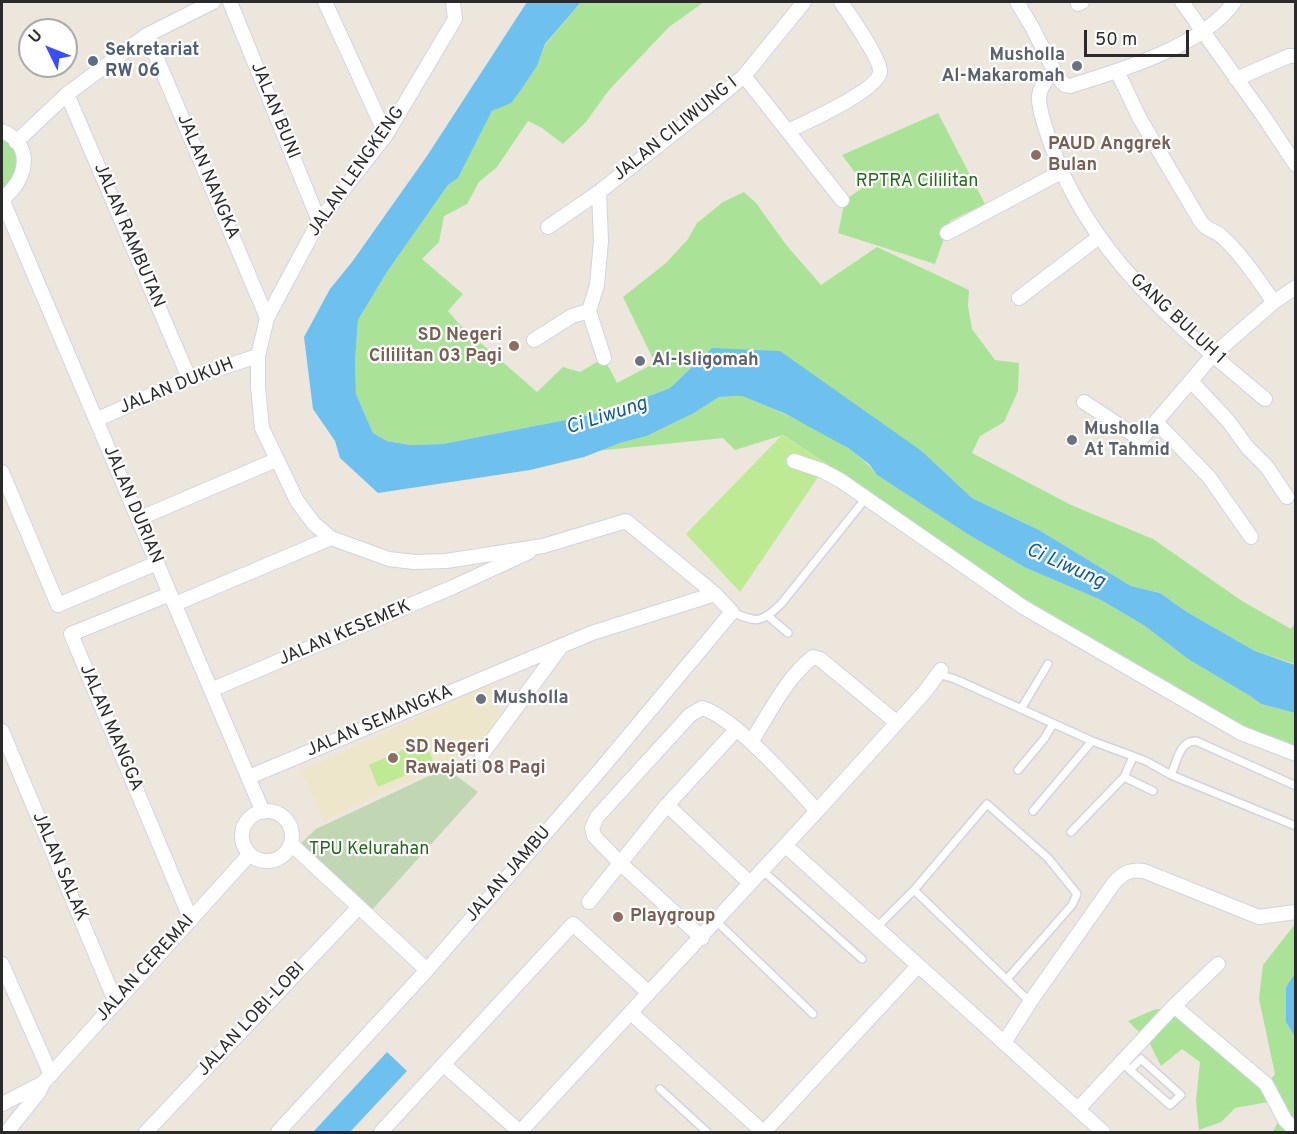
<!DOCTYPE html>
<html>
<head>
<meta charset="utf-8">
<style>
  body { margin:0 }
  #map { position:relative; width:1297px; height:1134px; overflow:hidden; background:#ece6dc; font-family:Overpass,sans-serif }
  canvas { display:block }
  .frame { position:absolute; inset:0; border:3px solid #2a2a2a; pointer-events:none }
  .north { position:absolute; left:18px; top:18px; width:60px; height:60px; box-sizing:border-box; background:#fff; border:2px solid #aaa; border-radius:50%; rotate:313deg; font-size:16px; font-weight:700; line-height:24px; text-align:center; color:#2a2a2a }
  .north::after { content:''; display:block; margin:auto; width:21px; height:27px; background:#3a4dfa; clip-path:polygon(50% 0,100% 100%,50% 72%,0 100%) }
  .scale { position:absolute; left:1084px; top:30px; width:105px; height:27px; box-sizing:border-box; border:3px solid #2a2a2a; border-top:0; padding-left:8px; font-size:18px; line-height:21px; white-space:nowrap; color:#2a2a2a; -webkit-text-stroke:4px #fff; paint-order:stroke }
</style>
</head>
<body>
<div id="map">
<canvas width="1297" height="1134"></canvas>
<div class="frame"></div>
<div class="north">U</div>
<div class="scale">50 m</div>
</div>
<script>
const c = document.querySelector('canvas').getContext('2d');
c.lineJoin = 'round';
function fill(path, color) { c.fillStyle = color; c.fill(path, 'evenodd'); }
function trace(path, color, width, dash) { c.strokeStyle = color; c.lineWidth = width; c.lineCap = dash ? 'butt' : 'round'; c.setLineDash(dash || []); c.stroke(path); }
function drawText(font, color, halo, rows, align = 'center') {
  c.font = font + ' Overpass,sans-serif'; c.lineWidth = 4.5; c.setLineDash([]); c.textBaseline = 'middle'; c.strokeStyle = halo; c.fillStyle = color; for (const [text, x, y, turn = 0] of rows) {
    c.save(); c.translate(x, y); c.rotate((+turn || 0) * Math.PI / 180); c.textAlign = isNaN(turn) ? turn : align; if (halo) c.strokeText(text, 0, 0); c.fillText(text, 0, 0); c.restore();
  }
}
fill(new Path2D(`
  M490,684L500,710L485,746L324,820L301,771Z`), '#eee6cb');
fill(new Path2D(`
  M581,2H704L669,27L609,90L586,122L563,144L542,128L528,121L497,167L479,182L467,204L444,216L439,242L422,259L463,294L448,311L460,325L537,392L563,367L580,372L604,358L617,383L655,363L623,297L666,263L688,239L697,223L723,202L744,192L756,203L787,246L821,285L877,247L969,290L968,306L972,329L995,360L1019,363L1018,391L1004,422L980,436L972,453L1071,505L1153,539L1242,601L1291,629L1295,623V664L1255,651L1187,612L1160,593L1131,586L1039,530L972,498L923,452L712,349L670,388L615,409L567,420L444,444L410,445L387,441L373,433L356,394L355,362L358,320L387,272L448,185L458,178L492,111L510,103L521,90L537,66L545,45Z
  M938,113L985,204L950,221L935,264L838,233L845,200L865,186L842,155Z
  M2,131L7,133L24,167L2,199Z
  M742,396C780,411 854,442 877,475L969,535L1026,568L1101,600L1145,626L1188,659L1250,696L1261,704L1295,713V754L1134,671L866,498L827,464L783,435L735,450L723,438L596,451L620,443L647,436L694,413L719,397Z
  M1295,924V973L1286,987V1022L1295,1037V1132H1273L1280,1117L1268,1102L1235,1108L1221,1122L1199,1130L1196,1101L1200,1062L1182,1049L1161,1066L1149,1042L1128,1021L1156,1009H1172L1267,1084L1275,1074L1259,999L1263,965Z`), '#aae398');
fill(new Path2D(`
  M446,768L478,792L371,911L299,845L316,829Z`), '#c1d6b3');
fill(new Path2D(`
  M782,435L827,464L740,592L686,534Z
  M425,740L434,763L378,787L369,765Z`), '#beea93');
fill(new Path2D(`
  M527,2H581L545,44L537,66L521,90L511,103L492,111L458,178L448,185L387,272L358,320L355,362L356,394L373,433L387,441L410,445L443,444L566,420L615,409L670,388L712,348L780,351L923,452L972,498L1039,530L1131,586L1160,593L1187,612L1255,651L1295,665V713L1261,704L1250,696L1188,659L1145,626L1101,600L1026,568L969,535L877,475L869,464L848,448L786,414L742,396H737L719,397L694,413L647,436L620,443L584,457L530,470L378,493L340,458L335,441L313,409L304,337L330,289L352,262L427,156Z
  M1295,973L1296,1037H1295L1286,1022V987Z
  M387,1052L407,1071L350,1132H316L314,1131Z`), '#6ec1ef');
const lane = new Path2D(`
  M732,612C757,623 761,623 781,604L866,498
  M768,616L788,633
  M938,674L955,679L1092,741L1146,761L1171,775L1296,826
  M1021,709L1048,664
  M1018,770L1044,739L1053,724
  M1171,775C1177,762 1179,741 1196,741L1296,786
  M1124,777L1153,791
  M1033,811L1092,741
  M1071,832L1124,777L1133,757
  M762,870L862,959
  M716,921L813,1014
  M876,928L914,890
  M1007,979L1072,905L1077,894L1048,858L987,804L914,890L1030,1002
  M1122,1062L1130,1070L1141,1059L1181,1095L1170,1105L1130,1070
  M660,1089L707,1132`);
const street = new Path2D(`
  M230,2L319,221
  M325,2L386,135
  M1017,2L1032,27L1054,70L1061,81L1065,85L1070,86C1119,71 1205,45 1234,2
  M1182,2L1264,117L1296,165
  M1078,4L1082,2
  M147,35L267,318
  M1054,70C1048,78 1039,87 1039,98C1039,112 1047,133 1052,147C1092,258 1178,326 1265,399
  M1117,71L1140,119L1201,222C1207,230 1213,230 1220,235C1242,254 1257,279 1274,302
  M744,76L842,200
  M1236,79L1289,56H1296
  M67,94L189,378
  M2,131C35,145 27,181 2,199
  M788,131C804,123 880,90 880,71C880,58 849,14 841,2
  M16,142L67,94L147,35L213,2
  M599,192L601,241L597,285L589,311L604,358
  M2,199L263,812
  M548,227L599,192L707,107L744,76L804,2
  M947,233L1061,172
  M1019,298L1099,237
  M534,340L572,316L589,311
  M1191,381L1229,422L1247,447L1267,467L1287,497
  M1084,402L1137,437L1142,438L1213,355L1274,302L1296,287
  M96,420L189,378L258,356
  M1157,423L1209,477L1251,537
  M794,461L821,470L840,480L1023,607L1241,733L1296,754
  M2,472L58,605L157,563
  M138,519L276,460
  M170,594L71,634L191,920
  M175,604L331,538
  M211,690L453,587L529,552
  M2,731L116,1003
  M751,742C769,714 786,678 813,657L820,659L896,722
  M482,754L560,648
  M249,777L592,633L715,594
  M667,805L750,883
  M817,811L923,694L941,670
  M242 836a25 25 0 1 1 50 0a25 25 0 1 1-50 0Z
  M291,844L427,970
  M786,846L1103,1132
  M589,902L667,805L736,730
  M2,964L51,1075
  M1174,1006L1266,1084L1285,1120L1296,1131
  M631,1013L763,1132
  M1004,1043L1030,1002L1114,883C1123,873 1130,869 1144,871L1259,917L1296,912
  M444,1065L520,1132
  M2,1104L43,1083
  M1078,1109L1174,1006L1218,964
  M7,1132L39,1092L43,1083L249,855
  M146,1132L359,907
  M278,1132L427,970L601,769L732,612L715,594L626,521L543,546L446,561L414,562L389,559L331,538L314,524L297,501L262,428L258,387V356L267,318L319,221L386,135L455,19L453,2
  M381,1132L573,924L649,993
  M520,1132L817,811C794,785 733,716 702,708L690,715L597,817L592,828L594,836L620,863L702,938
  M764,1132L918,966`);
trace(lane, '#d1d3e3', 10);
trace(street, '#d1d3e3', 16);
trace(lane, '#fff', 7);
trace(street, '#fff', 14);
for (const [x, y, r, color] of [
  [93,61,6,"#5c6f8a"],
  [1077,66,6,"#6b7280"],
  [1036,155,6,"#8d6e63"],
  [514,346,6,"#8d6e63"],
  [640,361,6,"#6b7280"],
  [1072,440,6,"#6b7280"],
  [481,699,6,"#6b7280"],
  [393,758,6,"#8d6e63"],
  [618,917,6,"#8d6e63"]
]) { const dot = new Path2D(); dot.arc(x, y, r, 0, 2 * Math.PI); c.fillStyle = color; c.fill(dot); trace(dot, '#fff', 2); }
drawText('bold 18px', '#4e5e75', '#fff', [
  ["Sekretariat",105,51],
  ["RW 06",105,72]
], 'left');
drawText('bold 18px', '#5b616d', '#fff', [
  ["Musholla",1065,56,"right"],
  ["Al-Makaromah",1065,77,"right"],
  ["Al-Isligomah",652,361],
  ["Musholla",1084,430],
  ["At Tahmid",1084,451],
  ["Musholla",493,699]
], 'left');
drawText('18px', '#2a2a2a', '#fff', [
  ["JALAN BUNI",274,111,68],
  ["JALAN CILIWUNG I",676,130,-39],
  ["JALAN LENGKENG",357,172,-55],
  ["JALAN NANGKA",207,177,67],
  ["JALAN RAMBUTAN",128,236,67],
  ["GANG BULUH 1",1177,320,43],
  ["JALAN DUKUH",177,387,-22],
  ["JALAN DURIAN",132,505,67],
  ["JALAN KESEMEK",345,634,-23],
  ["JALAN SEMANGKA",380,722,-23],
  ["JALAN MANGGA",110,728,67],
  ["JALAN SALAK",59,867,67],
  ["JALAN JAMBU",509,875,-49],
  ["JALAN CEREMAI",146,969,-48],
  ["JALAN LOBI-LOBI",252,1020,-47]
]);
drawText('bold 18px', '#785e54', '#fff', [
  ["PAUD Anggrek",1048,145],
  ["Bulan",1048,166],
  ["SD Negeri",502,336,"right"],
  ["Cililitan 03 Pagi",502,357,"right"],
  ["SD Negeri",405,748],
  ["Rawajati 08 Pagi",405,769],
  ["Playgroup",630,917]
], 'left');
drawText('18px', '#23671a', '#fff', [
  ["RPTRA Cililitan",917,182],
  ["TPU Kelurahan",369,850]
]);
drawText('italic 20px', '#0d5d9b', '#fff', [
  ["Ci Liwung",607,417,-18],
  ["Ci Liwung",1065,567,24]
]);
</script>
</body>
</html>
